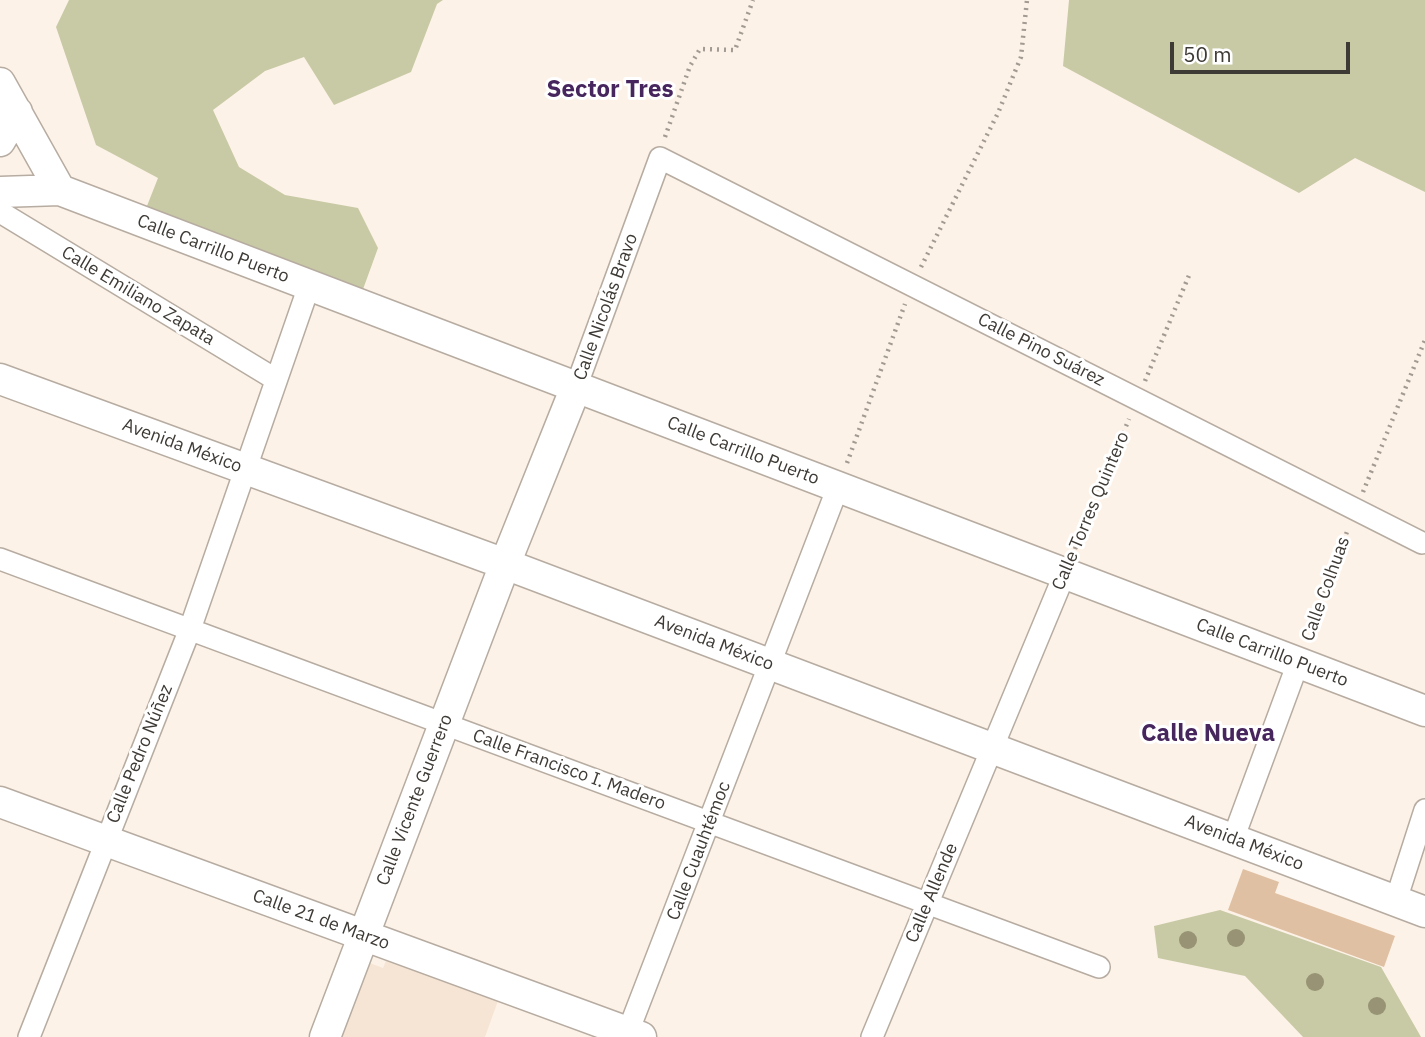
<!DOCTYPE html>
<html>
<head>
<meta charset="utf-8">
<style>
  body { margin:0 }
  #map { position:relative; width:1425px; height:1037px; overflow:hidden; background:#fdf2e7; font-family:"IBM Plex Sans",sans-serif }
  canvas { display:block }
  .scale { position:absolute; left:1170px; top:42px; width:180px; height:32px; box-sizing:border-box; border:4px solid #3e3a35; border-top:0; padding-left:9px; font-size:21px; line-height:24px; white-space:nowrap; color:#3e3a35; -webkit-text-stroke:5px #fff; paint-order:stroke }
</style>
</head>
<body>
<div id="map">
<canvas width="1425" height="1037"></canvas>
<div class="scale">50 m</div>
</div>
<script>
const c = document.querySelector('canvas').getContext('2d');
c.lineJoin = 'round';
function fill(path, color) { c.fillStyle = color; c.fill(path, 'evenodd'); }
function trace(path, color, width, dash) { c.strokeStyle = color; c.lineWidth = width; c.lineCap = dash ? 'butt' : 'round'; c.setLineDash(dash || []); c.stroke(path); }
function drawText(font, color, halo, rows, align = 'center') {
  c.font = font + ' "IBM Plex Sans",sans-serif'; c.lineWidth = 6; c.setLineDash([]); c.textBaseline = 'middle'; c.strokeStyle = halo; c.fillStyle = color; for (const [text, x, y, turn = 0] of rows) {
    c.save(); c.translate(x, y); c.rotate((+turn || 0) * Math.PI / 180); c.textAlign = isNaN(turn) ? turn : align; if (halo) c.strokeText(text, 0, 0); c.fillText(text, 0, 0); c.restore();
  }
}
fill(new Path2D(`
  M388,956L499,998L485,1037H339L367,962L383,968Z`), '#f6e5d4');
fill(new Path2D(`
  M69,0H443L437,4L411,72L334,105L304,57L265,71L213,110L239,167L285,195L358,208L378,248L362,292L143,216L158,178L96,145L56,27Z
  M1069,0H1425V192L1355,158L1299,193L1063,66Z
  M1220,910L1381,967L1421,1037H1303L1245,976L1158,958L1154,926Z`), '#c8caa6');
fill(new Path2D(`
  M1243,869L1279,882L1275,893L1395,936L1384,967L1228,910Z`), '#e0c0a2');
const street = new Path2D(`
  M0,212L275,379
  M576,387L660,158L1422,543
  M0,559L1099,967
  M1233,839L1298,663
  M1396,900L1425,810
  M29,1037L190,629L309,286
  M626,1037L838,487
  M872,1037L1065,573`);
const secondary = new Path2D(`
  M0,83L60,190
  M0,141L17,112
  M0,192L60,190L1425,711
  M0,379L505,564L1425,912
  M0,802L641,1037
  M325,1037L505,564L576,387`);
trace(street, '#b7aca1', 24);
trace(secondary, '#b7aca1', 33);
trace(new Path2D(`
  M665,137L690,66L700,49L735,50L753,0
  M921,267L998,113L1021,57L1027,0
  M1145,381L1190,273
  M847,463L905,304
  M1363,492L1425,340
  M1075,549L1129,419
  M1307,639L1348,529`), '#a29b93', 4.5, [2, 5]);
trace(street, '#fff', 21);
trace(secondary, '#fff', 30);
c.fillStyle = '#979374';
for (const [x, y] of [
  [1236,938],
  [1188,940],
  [1315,982],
  [1377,1006]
]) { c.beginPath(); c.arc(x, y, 9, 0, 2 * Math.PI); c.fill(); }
drawText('18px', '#3e3a35', '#fff', [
  ["Calle Carrillo Puerto",213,249,21],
  ["Calle Emiliano Zapata",138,296,31],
  ["Calle Nicolás Bravo",606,307,-70],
  ["Calle Pino Suárez",1041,350,27],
  ["Avenida México",182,446,20],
  ["Calle Carrillo Puerto",743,451,21],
  ["Calle Torres Quintero",1091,511,-67],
  ["Calle Colhuas",1326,589,-70],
  ["Avenida México",714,643,21],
  ["Calle Carrillo Puerto",1272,653,21],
  ["Calle Pedro Núñez",140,754,-68],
  ["Calle Francisco I. Madero",569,770,20],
  ["Calle Vicente Guerrero",415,800,-69],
  ["Avenida México",1244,843,21],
  ["Calle Cuauhtémoc",699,851,-69],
  ["Calle Allende",932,893,-67],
  ["Calle 21 de Marzo",321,920,20]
]);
drawText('bold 24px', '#47265e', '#fff', [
  ["Sector Tres",610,90],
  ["Calle Nueva",1208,734]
]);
</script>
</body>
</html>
